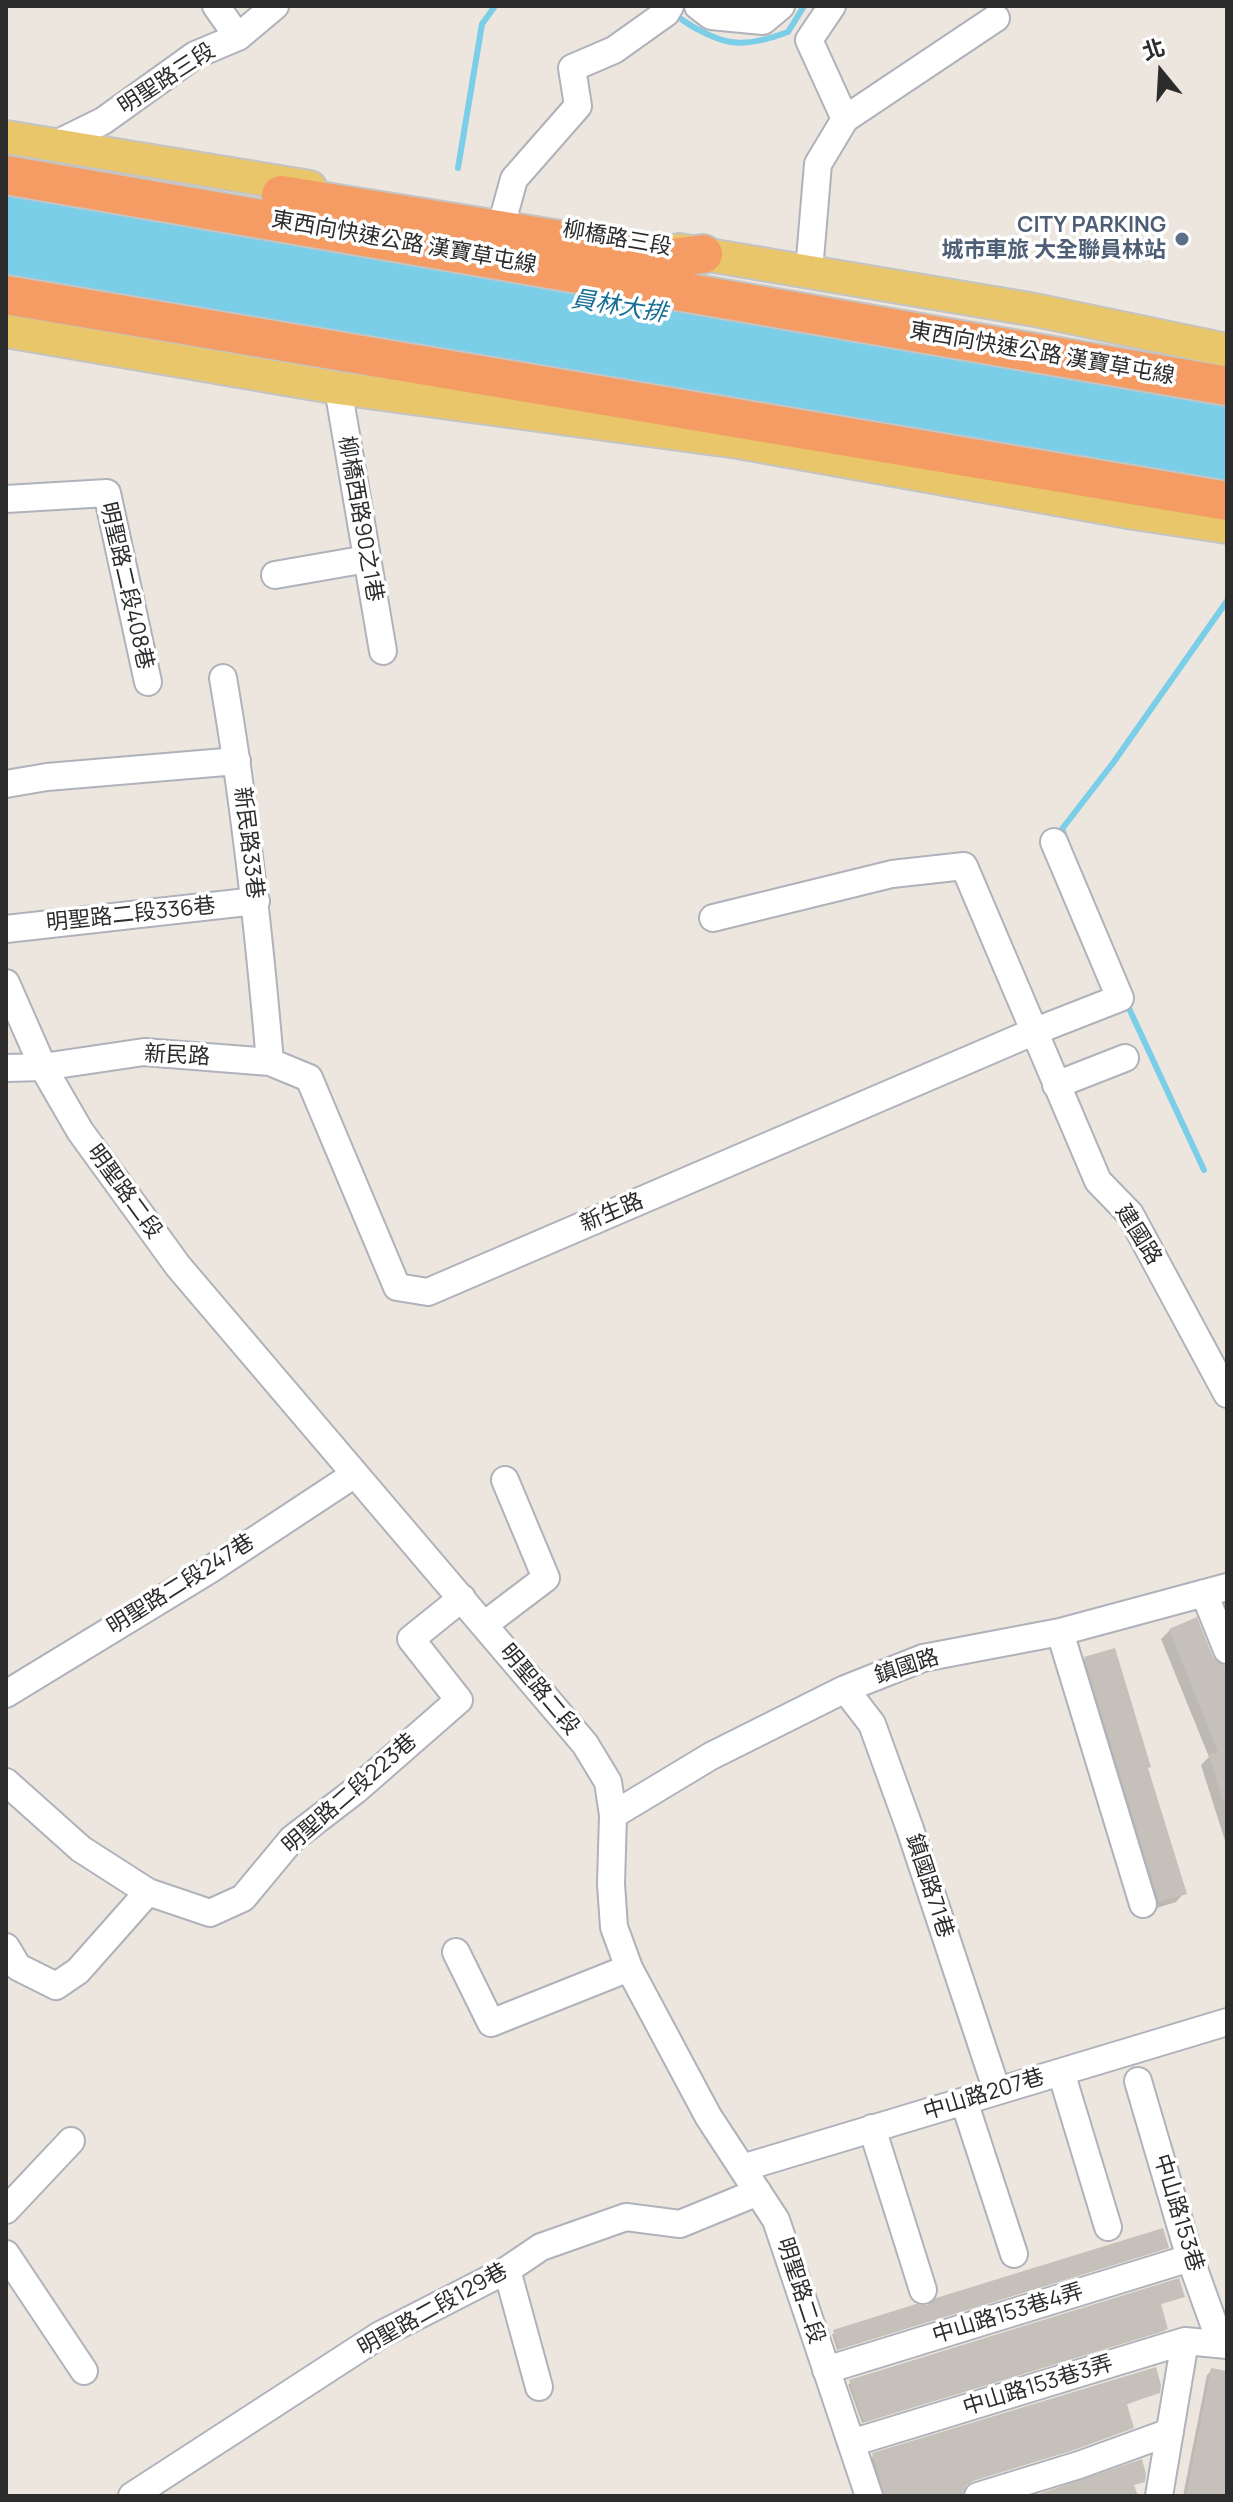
<!DOCTYPE html>
<html>
<head>
<meta charset="utf-8">
<style>
  body { margin:0 }
  #map { position:relative; width:1233px; height:2502px; overflow:hidden; background:#ece6df; font-family:Manrope,"Noto Sans TC",sans-serif }
  canvas { display:block }
  .frame { position:absolute; inset:0; border:8px solid #2c2c2c; pointer-events:none }
  .north { position:absolute; left:1121px; top:32px; width:80px; height:80px; -webkit-text-stroke:6px #fff; paint-order:stroke; rotate:342deg; font-size:22px; font-weight:700; line-height:32px; text-align:center; color:#2c2c2c }
  .north::after { content:''; display:block; margin:auto; width:28px; height:36px; background:#2c2c2c; clip-path:polygon(50% 0,100% 100%,50% 72%,0 100%) }
</style>
</head>
<body>
<div id="map">
<canvas width="1233" height="2502"></canvas>
<div class="frame"></div>
<div class="north">北</div>
</div>
<script>
const c = document.querySelector('canvas').getContext('2d');
c.lineJoin = 'round';
function fill(path, color) { c.fillStyle = color; c.fill(path, 'evenodd'); }
function trace(path, color, width, dash) { c.strokeStyle = color; c.lineWidth = width; c.lineCap = dash ? 'butt' : 'round'; c.setLineDash(dash || []); c.stroke(path); }
function drawText(font, color, halo, rows, align = 'center') {
  c.font = font + ' Manrope,"Noto Sans TC",sans-serif'; c.lineWidth = 7; c.setLineDash([]); c.textBaseline = 'middle'; c.strokeStyle = halo; c.fillStyle = color; for (const [text, x, y, turn = 0] of rows) {
    c.save(); c.translate(x, y); c.rotate((+turn || 0) * Math.PI / 180); c.textAlign = isNaN(turn) ? turn : align; if (halo) c.strokeText(text, 0, 0); c.fillText(text, 0, 0); c.restore();
  }
}
fill(new Path2D(`
  M6,187L1227,395V494L6,284Z`), '#7acee7');
fill(new Path2D(`
  M1170,1630L1211,1658L1227,1676V1847L1201,1765L1209,1757L1161,1639Z
  M1085,1659L1146,1769L1184,1893L1176,1902L1150,1910L1077,1667Z
  M1165,2249L837,2350L832,2334L928,2307Z
  M1183,2296L1159,2305L1166,2329L1164,2331L862,2423L848,2384Z
  M1212,2370L1227,2373V2480L1224,2496H1183L1207,2375Z
  M1158,2392L1125,2405L969,2482L964,2486L961,2496H883L871,2457Z`), '#0003');
trace(new Path2D(`
  M675,14C687,25 715,40 731,42C749,45 772,38 788,32L804,6
  M458,168L482,24L495,6
  M1067,842L1062,829L1113,763L1227,601
  M1126,1002L1204,1170`), '#7acee7', 6);
fill(new Path2D(`
  M1197,1617L1213,1657L1225,1666L1227,1671V1802H1223L1209,1754L1218,1752L1169,1629Z
  M1115,1648L1151,1767L1148,1768L1187,1894L1159,1902L1084,1657Z
  M1163,2228L1169,2248L839,2349L833,2330L916,2304L927,2305L936,2298Z
  M1179,2278L1185,2297L1161,2304L1168,2329L864,2422L849,2380Z
  M1156,2367L1161,2385L1160,2393L1127,2404L1134,2428L1074,2450L973,2481L966,2486L962,2496H885L872,2453Z
  M1211,2368L1227,2371V2496H1186Z
  M1142,2459L1146,2474L1145,2482L1134,2485L1138,2496H1033Z`), '#c5c1ba');
const minor = new Path2D(`
  M216,6L238,37
  M698,6L711,16L763,21L781,6
  M832,6L809,40L845,119
  M54,145L103,121L195,55L238,37L275,6
  M503,219L514,179L578,106L572,68L614,50L666,13L670,6
  M809,271L818,164L845,119L996,18
  M338,388L383,651
  M6,499L107,493L148,682
  M275,575L367,559
  M223,678C245,805 259,933 270,1062
  M6,784L47,777L237,761
  M713,918L892,874L964,866L1098,1181L1130,1214L1227,1394
  M6,929L256,901
  M6,983L43,1067L80,1131L178,1266L585,1744L608,1782L613,1815L611,1884L614,1927L629,1968L708,2116L776,2220L869,2496
  M6,1068L43,1067L144,1052L270,1062L309,1078L397,1287L428,1292L1033,1032L1120,998L1054,842
  M1056,1085L1125,1058
  M1204,1593L1227,1650
  M484,1625L546,1578L505,1480
  M1060,1632L1143,1904
  M845,1689L872,1724L910,1829L997,2091
  M6,1694L211,1569L355,1474
  M6,1782L81,1849L148,1892L210,1913L243,1898L292,1839L356,1790L459,1700L411,1639L462,1598
  M613,1815L711,1756L845,1689L923,1658L1060,1632L1227,1587
  M6,1947L18,1967L56,1986L78,1971L148,1892
  M456,1952L491,2023L629,1968
  M1061,2072L1108,2227
  M1138,2081L1190,2258L1221,2344
  M964,2101L1014,2254
  M872,2128L923,2290
  M742,2168L1227,2022
  M6,2210L71,2141
  M6,2254L84,2371
  M507,2270L539,2387
  M826,2370L1190,2258
  M851,2443L1185,2341L1227,2345
  M132,2496L380,2335L507,2270L541,2247L626,2217L680,2224L758,2192
  M978,2496L1079,2465L1170,2432
  M1159,2496L1185,2341`);
const major = new Path2D(`
  M6,137L310,187
  M679,250L1035,310L1227,350
  M6,331L338,388L738,442L1134,513L1227,527`);
const highway = new Path2D(`
  M6,175L1227,386
  M281,195L672,258L703,254
  M6,295L1227,501`);
trace(minor, '#afb2bb', 30);
trace(major, '#c4c4c4', 36);
trace(highway, '#c4c4c4', 42);
trace(minor, '#fff', 26);
trace(major, '#e8c669', 32);
trace(highway, '#f49c63', 38);
for (const [x, y, r, color] of [
  [1182,239,8,"#5c6f8a"]
]) { const dot = new Path2D(); dot.arc(x, y, r, 0, 2 * Math.PI); c.fillStyle = color; c.fill(dot); trace(dot, '#fff', 3); }
drawText('22px', '#2c2c2c', '#fff', [
  ["明聖路三段",167,79,-33],
  ["柳橋路三段",617,239,10],
  ["東西向快速公路 漢寶草屯線",404,243,10],
  ["東西向快速公路 漢寶草屯線",1042,354,10],
  ["柳橋西路90之1巷",360,519,80],
  ["明聖路二段408巷",126,586,77],
  ["新民路33巷",248,843,83],
  ["明聖路二段336巷",131,915,-6],
  ["新民路",177,1056,3],
  ["明聖路二段",124,1192,54],
  ["新生路",612,1213,-23],
  ["建國路",1138,1235,58],
  ["明聖路二段247巷",181,1585,-32],
  ["鎮國路",907,1667,-18],
  ["明聖路二段",539,1690,50],
  ["明聖路二段223巷",350,1794,-41],
  ["鎮國路71巷",929,1886,72],
  ["中山路207巷",984,2095,-17],
  ["中山路153巷",1178,2213,73],
  ["明聖路二段",800,2291,72],
  ["明聖路二段129巷",433,2310,-29],
  ["中山路153巷4弄",1008,2314,-17],
  ["中山路153巷3弄",1038,2386,-17]
]);
drawText('bold 22px', '#4e5e75', '#fff', [
  ["CITY PARKING",1166,226],
  ["城市車旅 大全聯員林站",1166,251]
], 'right');
drawText('italic 24px', '#176e95', '#fff', [
  ["員林大排",619,307,9]
]);
</script>
</body>
</html>
